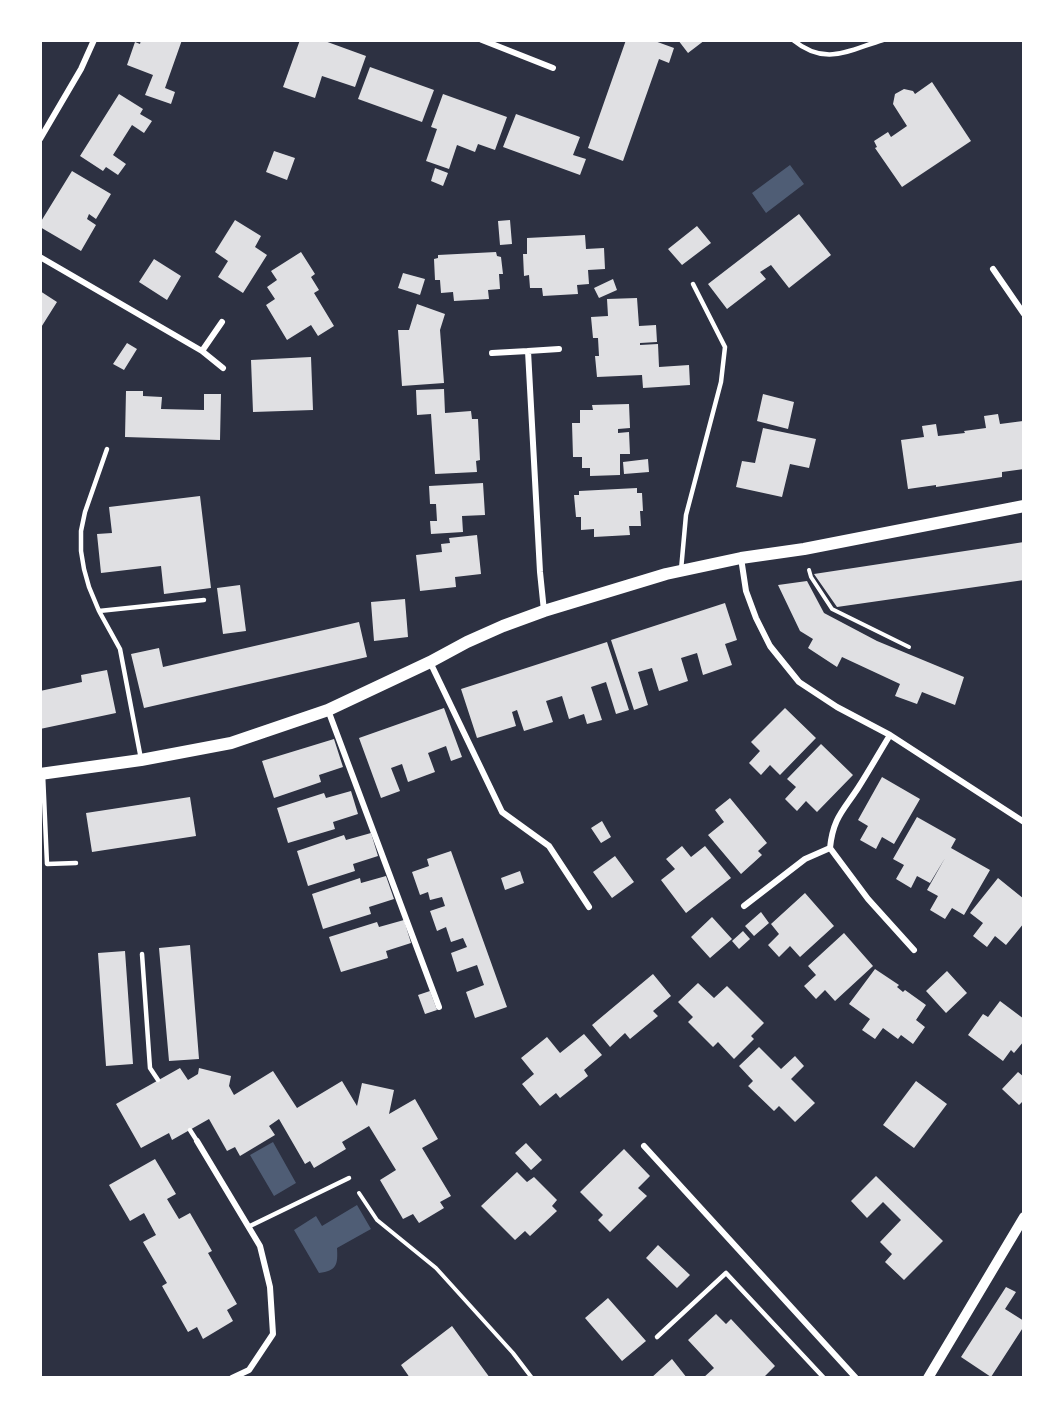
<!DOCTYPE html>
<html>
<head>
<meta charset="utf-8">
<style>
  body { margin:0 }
  #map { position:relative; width:1064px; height:1418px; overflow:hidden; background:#2d3142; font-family:Arial,sans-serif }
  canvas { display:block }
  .frame { position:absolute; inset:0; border:42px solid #fff; pointer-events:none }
</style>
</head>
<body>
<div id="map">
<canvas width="1064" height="1418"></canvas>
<div class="frame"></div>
</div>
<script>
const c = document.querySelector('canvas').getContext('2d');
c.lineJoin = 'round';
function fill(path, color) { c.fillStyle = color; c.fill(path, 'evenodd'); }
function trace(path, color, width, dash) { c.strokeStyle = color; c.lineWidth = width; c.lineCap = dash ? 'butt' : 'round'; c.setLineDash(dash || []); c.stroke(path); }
fill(new Path2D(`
  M790,165L804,184L766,213L752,193Z
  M273,1142L296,1183L274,1196L250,1155Z
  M357,1205L371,1229L337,1248C338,1264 337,1271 319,1273L294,1230L316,1216L322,1226Z`), '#4f5d75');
fill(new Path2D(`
  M141,40H182L165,88L175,92L171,104L145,95L153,75L127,65L135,42L140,44Z
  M300,40H322L366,56L355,87L322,76L315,98L283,87Z
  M626,40H652L674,48L669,63L659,59L623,161L588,148Z
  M678,40H705L688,53Z
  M370,67L434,90L422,122L358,99Z
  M932,82L971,141L902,187L875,148L877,147L874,141L888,132L891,137L907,126L893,104L895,94L904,89L913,91L915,94Z
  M119,94L143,109L140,114L152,121L144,133L132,125L113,155L126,164L118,175L106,167L103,171L80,156Z
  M443,94L507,117L495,150L478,144L475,152L457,145L449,169L426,161L437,129L431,127Z
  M516,114L580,137L573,155L586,159L580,175L503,147Z
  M274,151L295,158L287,180L266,172Z
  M435,168L448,173L443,186L431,181Z
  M72,171L111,194L96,219L89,214L87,219L96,225L81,251L40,227V223Z
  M799,214L831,255L789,288L771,265L760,272L766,279L727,309L708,284Z
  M235,220L261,236L255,247L267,255L243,293L218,277L228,261L215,252Z
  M510,220L512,244L500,245L498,221Z
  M697,226L711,243L682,265L668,249Z
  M585,235L586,249L604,248L605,269L588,270L589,284L577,285L578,294L543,296L542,288H530L529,275L524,276L523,254H527V238Z
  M301,252L315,274L311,277L319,290L314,293L334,326L318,336L311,325L287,340L266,305L275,299L267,287L277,280L271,271Z
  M496,252L497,256L501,257L503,274H499L500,289L488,290L489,299L454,301L453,292L441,293L440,280H435L434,259L438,258V255Z
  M154,259L181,276L167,300L139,282Z
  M403,273L425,279L420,295L398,288Z
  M613,279L617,290L599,298L594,288Z
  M40,291L57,302L40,329Z
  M637,298L639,326L656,325L657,342L640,343V345L658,344L659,367L689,365L690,385L643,388L642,375L597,377L595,356H599L598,338H593L591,317L608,316L607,299Z
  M417,304L445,314L440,330L444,383L402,386L398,330H409Z
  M127,343L137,349L124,370L113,364Z
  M311,357L313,410L253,412L251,360Z
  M444,389L445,413L471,411L472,419H478L480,460L476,461L477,472L435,474L431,414L417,415L416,390Z
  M126,391H143V396L162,397L161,409L204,410V394H221L220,440L125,437Z
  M763,394L794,402L788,429L757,421Z
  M629,404L630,428L618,429V433L629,432L630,454H620V475L590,476V468H582V457H573L572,423H580V410H593L592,405Z
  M998,414L1000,424L1023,421L1024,469L1002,472V477L936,487V485L908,489L901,440L924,437L922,426L936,424L938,436L965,433L964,431L986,428L984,416Z
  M763,428L816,439L809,468L790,464L782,497L736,487L742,461L755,463Z
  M648,459L649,472L624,474L623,462Z
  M483,483L485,515L462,516L463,532L431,534L430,521H437L436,504H430L429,486Z
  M637,488V493H642L643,511H640L641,526H629L630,535L594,537V529L581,530V517H576L574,495H579V491Z
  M200,496L211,588L164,594L161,566L101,573L97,534L112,533L109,507Z
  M477,535L481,574L455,577L456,587L420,591L416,555L442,552L441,544L450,543L449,538Z
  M1024,542V580L837,607L814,574Z
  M807,581L824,613L877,641L964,677L955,705L922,692L917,704L895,696L900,684L842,657L837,667L808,648L813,639L800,631L778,585Z
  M240,585L246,631L223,634L217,588Z
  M405,599L408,637L374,641L371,602Z
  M725,603L737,640L725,644L732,665L703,675L697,653L681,658L688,681L659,691L652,668L638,672L648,705L634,710L611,640Z
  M359,622L367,657L144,708L131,654L159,648L163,667Z
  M607,642L629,710L616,714L606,682L591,687L602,720L587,724L584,714L569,719L562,696L546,701L553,722L524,731L517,710L512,712L516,726L477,738L461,689Z
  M107,670L116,713L40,729V691L82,682L81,675Z
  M444,708L462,757L451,761L446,746L428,753L435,772L408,782L402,764L391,768L400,791L381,798L359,738Z
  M785,708L816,738L780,775L770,765L761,775L749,763L760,751L751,742Z
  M334,739L343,767L319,775L321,782L274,798L262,761Z
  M821,744L853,775L817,812L806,801L797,811L785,799L796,787L787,779Z
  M882,777L920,799L894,844L882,837L876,849L860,840L868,826L858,820Z
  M351,791L358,814L333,822L335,829L288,843L277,808L324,793L326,798Z
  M190,797L196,836L92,852L86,813Z
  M730,798L767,843L758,851L762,855L741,874L708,835L724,822L715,810Z
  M917,817L956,839L951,848L990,870L964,915L952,908L945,919L930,910L938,896L927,890L945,858L930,883L917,876L911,888L896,879L904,865L893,859Z
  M602,821L611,837L601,843L591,828Z
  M371,833L378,856L353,864L355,871L308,886L297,851L344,835L346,840Z
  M682,846L691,857L705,846L731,878L686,913L661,880L675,869L666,859Z
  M451,851L507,1007L475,1018L466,992L484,985L477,965L457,972L451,953L467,947L463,938L451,942L446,927L437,931L430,911L445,906L442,897L430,900L428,892L420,895L412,872L429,866L427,859Z
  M615,856L634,882L612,898L593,872Z
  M520,871L524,883L505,890L501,878Z
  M386,876L394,899L369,907L371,914L323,929L312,894L360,878L361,883Z
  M998,878L1024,899V923L1006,945L995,936L987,947L973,936L983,923L970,913Z
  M805,893L834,926L800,957L790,946L779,957L768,945L779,934L771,924Z
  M761,912L769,923L754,936L745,926Z
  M712,917L732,939L710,958L691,937Z
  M404,920L411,943L386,951L388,958L341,972L329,937L377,922L379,927Z
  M743,931L750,939L739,949L732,941Z
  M844,933L873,966L835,1001L825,990L816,999L804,986L816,975L808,966Z
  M190,945L199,1059L169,1061L159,948Z
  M125,951L133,1064L106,1066L98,953Z
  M875,969L899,985L897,987L903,992L905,990L926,1005L916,1020L925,1027L913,1044L901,1035L898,1039L883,1028L875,1039L862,1030L870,1019L849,1004Z
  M947,971L967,993L946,1013L926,991Z
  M653,974L671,996L653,1011L658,1016L630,1039L625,1033L610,1047L592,1025Z
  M698,983L714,998L727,986L764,1023L751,1036L754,1039L734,1059L718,1042L713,1047L688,1022L693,1017L678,1002Z
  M430,991L437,1010L425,1014L418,995Z
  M1000,1001L1024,1019V1041L1014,1053L1011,1050L1003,1061L968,1035L983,1014L988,1017Z
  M584,1034L602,1055L584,1070L588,1076L560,1098L556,1093L540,1106L522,1084L534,1074L521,1058L547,1037L560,1053Z
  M759,1047L781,1069L795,1056L804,1066L791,1079L815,1103L795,1122L779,1106L774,1111L748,1086L753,1081L739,1066Z
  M180,1068L188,1080L198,1074L199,1068L231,1076L229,1086L234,1095L273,1071L297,1108L342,1081L357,1106L362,1083L394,1090L389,1114L415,1099L438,1139L422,1148L451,1196L440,1202L444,1208L419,1223L413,1214L403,1219L380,1180L396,1170L369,1126L342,1142L346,1149L314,1168L310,1161L305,1164L279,1119L269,1126L275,1135L240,1156L235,1147L227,1151L209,1119L172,1140L169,1133L141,1148L116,1104Z
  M1018,1072L1024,1077V1100L1019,1105L1002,1089Z
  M916,1081L947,1104L914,1148L883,1125Z
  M526,1143L542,1160L531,1170L515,1153Z
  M624,1149L650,1176L638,1188L647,1196L610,1232L598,1220L603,1215L580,1192Z
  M155,1159L176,1194L167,1199L179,1219L190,1213L212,1251L208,1253L237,1304L227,1310L233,1321L203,1339L197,1327L188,1332L162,1286L167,1283L143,1242L156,1235L144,1213L130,1221L109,1185Z
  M517,1172L527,1182L534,1177L557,1200L552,1206L557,1211L530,1236L525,1231L515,1240L481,1206Z
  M876,1176L943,1241L904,1280L885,1262L892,1254L880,1242L901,1220L883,1202L867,1218L851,1201Z
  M658,1245L690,1275L677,1288L646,1258Z
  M1006,1287L1016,1292L1005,1309L1024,1321V1326L991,1377L961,1357Z
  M608,1298L646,1341L622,1361L585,1318Z
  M716,1314L726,1324L731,1319L775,1366L763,1378H703L714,1368L688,1340Z
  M452,1326L490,1378H410L401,1365Z
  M672,1359L687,1378H651Z`), '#e0e0e3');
trace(new Path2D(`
  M809,570L811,577L832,609L909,647
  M359,1193L377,1220L436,1268L513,1353L532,1378`), '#fff', 4);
trace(new Path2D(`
  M793,40C826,67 849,50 883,40
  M107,449L85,512L81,531V551L84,569L89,587L99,611L120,649L141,759
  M681,570L686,515L721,382L725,347L693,284
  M99,611L204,600
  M43,774L47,864L76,863
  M142,954L150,1068L158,1080
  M190,1130L197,1141
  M250,1226L349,1178
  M657,1337L726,1273L824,1378`), '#fff', 4.5);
trace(new Path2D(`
  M482,40L553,68
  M40,139L81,69L94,40
  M40,257L202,351L223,368
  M993,269L1024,314
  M202,351L222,322
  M492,353L528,351
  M741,558L746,591L756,618L770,646L799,682L837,707L890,735L1024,822
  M544,611L540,572L528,351L559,349
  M430,662L502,812L549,846L589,907
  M328,710L439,1007
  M890,735C879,753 869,771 858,788C843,811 833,818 830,848L868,899L914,950
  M744,906L805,859L830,848
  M197,1141L260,1246L270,1287L273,1334L249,1370L232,1378
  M644,1146L856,1378`), '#fff', 6);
trace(new Path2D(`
  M928,1378L1024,1217`), '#fff', 10);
trace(new Path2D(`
  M40,774L141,760L231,743L328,710L430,662L467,642L503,626L544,611L666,574L741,558L804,549L1024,506`), '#fff', 12);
</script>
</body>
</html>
